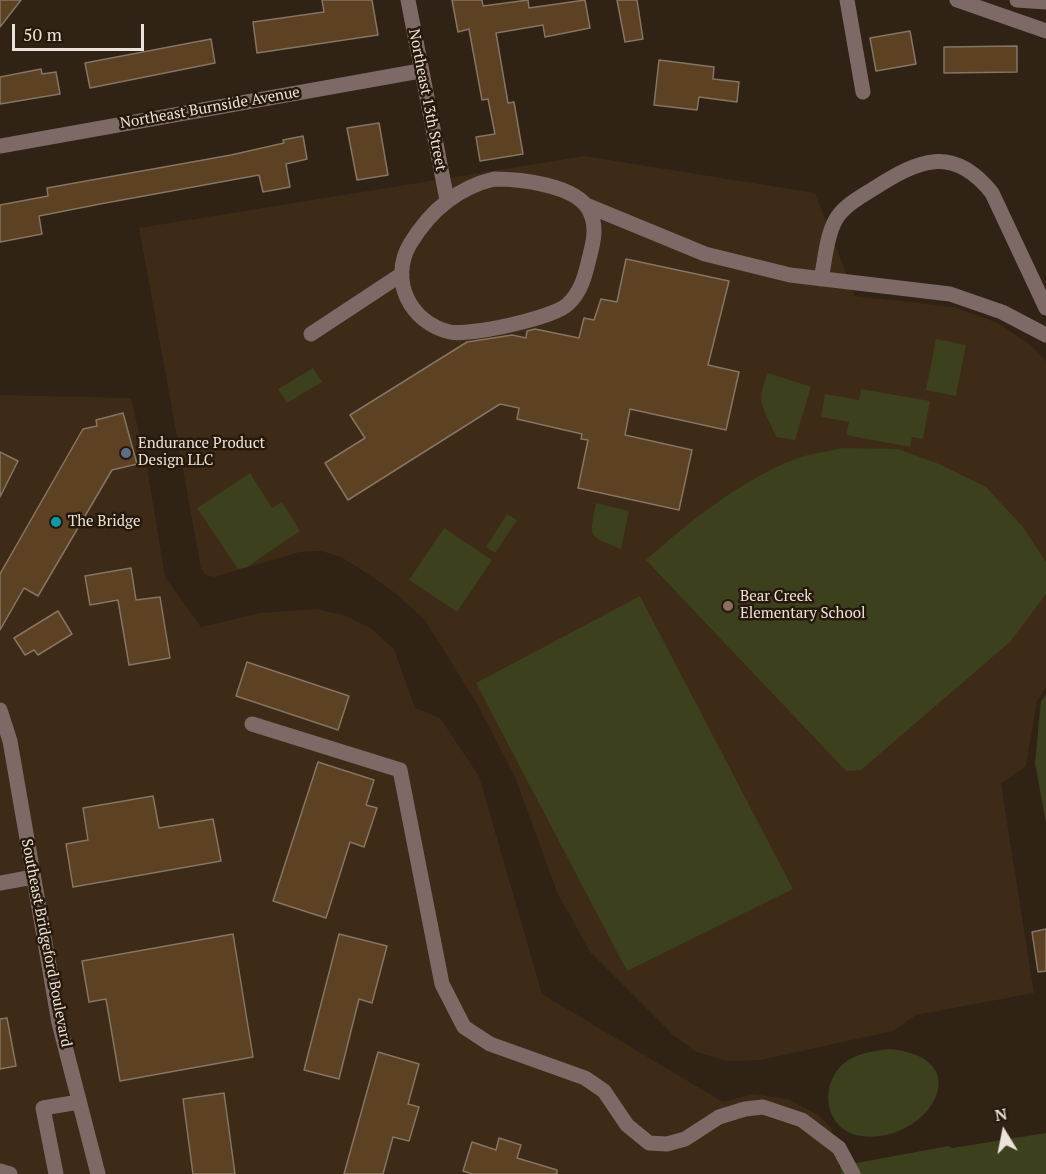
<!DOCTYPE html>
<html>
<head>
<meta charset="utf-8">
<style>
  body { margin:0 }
  #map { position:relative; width:1046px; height:1174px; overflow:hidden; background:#302215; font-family:"PT Serif",serif }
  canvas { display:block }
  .north { position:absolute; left:974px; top:1102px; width:60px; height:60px; -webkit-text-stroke:4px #26190b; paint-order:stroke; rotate:350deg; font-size:16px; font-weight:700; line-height:24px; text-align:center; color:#ebe2d9 }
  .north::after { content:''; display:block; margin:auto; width:21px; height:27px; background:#ebe2d9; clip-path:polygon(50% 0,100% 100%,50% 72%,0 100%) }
  .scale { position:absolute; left:12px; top:24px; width:132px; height:27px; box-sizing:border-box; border:3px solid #ebe2d9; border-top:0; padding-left:8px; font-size:18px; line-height:21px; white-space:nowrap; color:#ebe2d9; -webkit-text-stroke:4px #26190b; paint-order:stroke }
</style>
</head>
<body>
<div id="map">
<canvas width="1046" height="1174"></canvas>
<div class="north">N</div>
<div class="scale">50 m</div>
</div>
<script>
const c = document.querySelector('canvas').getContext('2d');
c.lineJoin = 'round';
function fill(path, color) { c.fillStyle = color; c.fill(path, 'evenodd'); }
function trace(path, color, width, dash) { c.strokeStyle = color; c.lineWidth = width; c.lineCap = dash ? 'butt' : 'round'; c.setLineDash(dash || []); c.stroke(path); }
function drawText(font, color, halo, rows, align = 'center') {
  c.font = font + ' "PT Serif",serif'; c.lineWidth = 5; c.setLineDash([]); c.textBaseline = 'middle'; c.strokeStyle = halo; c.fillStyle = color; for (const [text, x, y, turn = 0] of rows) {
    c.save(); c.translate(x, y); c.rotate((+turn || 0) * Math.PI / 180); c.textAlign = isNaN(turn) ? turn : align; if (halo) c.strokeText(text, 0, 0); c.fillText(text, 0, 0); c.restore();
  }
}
fill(new Path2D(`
  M585,156L815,193L855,296L954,307L998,323L1029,344L1046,361V687L1037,701L1026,766L1001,784L1034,993L916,1015L893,1031L761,1060L728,1061L696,1052L673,1035L590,952L557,892L515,777L477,704L425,620L395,593L368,574L341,557L321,551L300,552L214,577L206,575L201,569L139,228Z
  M0,395L131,398L147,467L165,577L201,627L260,613L316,609L344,615L372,629L394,649L415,708L440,718L479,776L542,994L723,1102L753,1094L788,1099L818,1115L831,1128L841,1174H0Z`), '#3d2a17');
fill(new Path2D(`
  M936,339L966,345L956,396L926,390Z
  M313,368L322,382L287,403L278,389Z
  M768,373L811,387L795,440L776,437C765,408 754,404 768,373Z
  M861,389L930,401L923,439L912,437L910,447L846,435L849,422L821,417L825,394L859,400Z
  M843,448L898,449L939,464L986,487L1023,527L1046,562V594L1010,642L861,770L846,771L646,560C690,521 743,478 798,458C813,453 829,451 843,448Z
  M250,473L272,508L282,502L300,531L247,567L238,569L197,508Z
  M596,503L629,511L621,549C588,535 589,539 596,503Z
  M507,514L517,520L495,553L486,547Z
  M444,528L492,560L457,612L409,580Z
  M640,596L793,889L627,971L476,683Z
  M1046,695V823L1035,763L1041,701Z
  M890,1049C982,1058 927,1145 861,1136C826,1131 818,1088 842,1065C855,1053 873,1051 890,1049Z
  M1046,1133V1174H841L840,1166L949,1146L952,1148Z`), '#3c401c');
const building = new Path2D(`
  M0,0H21L0,27Z
  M322,0H372L378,35L257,53L253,22L324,12Z
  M452,0H482L483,6L528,0L529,8L585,0L590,28L545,37L543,25L496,33L508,103L514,102L523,154L480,161L476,137L495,134L488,99L482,100L469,29L458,32Z
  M617,0H637L643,39L625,42Z
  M910,31L916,64L876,71L870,38Z
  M211,39L215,63L90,88L85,63Z
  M1017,46V72L944,73V47Z
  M659,60L714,67L713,79L739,82L737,102L699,97L697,110L654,105Z
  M41,69L42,74L56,72L60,94L0,104V77Z
  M379,123L388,175L357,180L347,128Z
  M303,136L307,159L286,164L290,187L263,192L259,175L100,204L39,216L42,234L0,242V205L48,196L47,188L231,155L284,143L283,140Z
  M626,259L729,281L708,365L739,372L726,430L630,409L625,435L692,450L679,510L578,488L588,440L581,439L582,434L517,419L519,408L500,404L348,500L325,463L365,438L350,415L467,342L512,335L526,338L527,331L535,329L579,338L584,318L594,320L601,299L617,302Z
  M123,413L137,464L112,470L38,596L24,588L0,630V574L83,429L97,426L96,420Z
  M0,452L18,461L0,497Z
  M131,568L136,600L160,597L170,658L129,665L118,600L90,605L85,576Z
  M58,611L72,634L38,655L34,650L25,655L14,638Z
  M247,662L349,696L338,730L236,696Z
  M318,762L374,780L366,805L377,808L364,847L350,842L326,918L273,901Z
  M153,796L159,828L213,819L221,861L73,887L66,844L88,840L83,808Z
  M1046,929V971L1038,972L1032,932Z
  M233,934L253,1057L120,1081L106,999L89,1002L82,961Z
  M339,934L387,946L372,1003L359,999L339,1079L304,1070Z
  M7,1018L16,1066L0,1069V1019Z
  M378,1052L419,1064L408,1104L419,1107L409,1141L393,1137L383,1174H344Z
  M224,1093L235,1174H193L183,1099Z
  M499,1138L521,1145L517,1158L557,1170V1174H472L463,1171L472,1142L496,1150Z`);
fill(building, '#5c4122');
trace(building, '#857564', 1.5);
trace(new Path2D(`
  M408,0L447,200
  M847,0L863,92
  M957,0L1046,31
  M1017,0L1046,2
  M0,146L420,71
  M494,179C520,179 576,185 589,210C598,227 593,243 589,259C585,276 581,292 568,304C554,318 470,336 450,332C410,323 389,280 410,244C430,211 456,188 494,179Z
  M586,205L705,254L790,275L950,294L1002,312L1046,335
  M821,279C825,261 826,238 835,221C843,206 859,198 873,189C918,160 953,144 992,193L1046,308
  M311,334L402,274
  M0,710L10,741L59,1023L98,1174
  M252,724L400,770L442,984L464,1027L490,1044L585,1078L604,1091L627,1125L649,1143L667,1144L685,1139L719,1117L745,1109L763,1107L802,1120L839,1148L853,1174
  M0,883L33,877
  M0,1171L10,1174
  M56,1174L43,1108L79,1102`), '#7d6966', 15);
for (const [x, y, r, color] of [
  [126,453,6,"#5c6f8a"],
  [56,522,6,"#0f9aa8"],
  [728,606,6,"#8d6e63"]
]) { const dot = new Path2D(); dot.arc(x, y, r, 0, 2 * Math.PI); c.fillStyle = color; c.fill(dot); trace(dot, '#26190b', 2); }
drawText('15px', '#ebe2d9', '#26190b', [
  ["Northeast 13th Street",427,100,79],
  ["Northeast Burnside Avenue",210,108,-10],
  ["Southeast Bridgeford Boulevard",46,943,79]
]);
drawText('15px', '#ebe2d9', '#26190b', [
  ["Endurance Product",138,444],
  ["Design LLC",138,461],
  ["The Bridge",68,522],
  ["Bear Creek",740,597],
  ["Elementary School",740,614]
], 'left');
</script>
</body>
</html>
